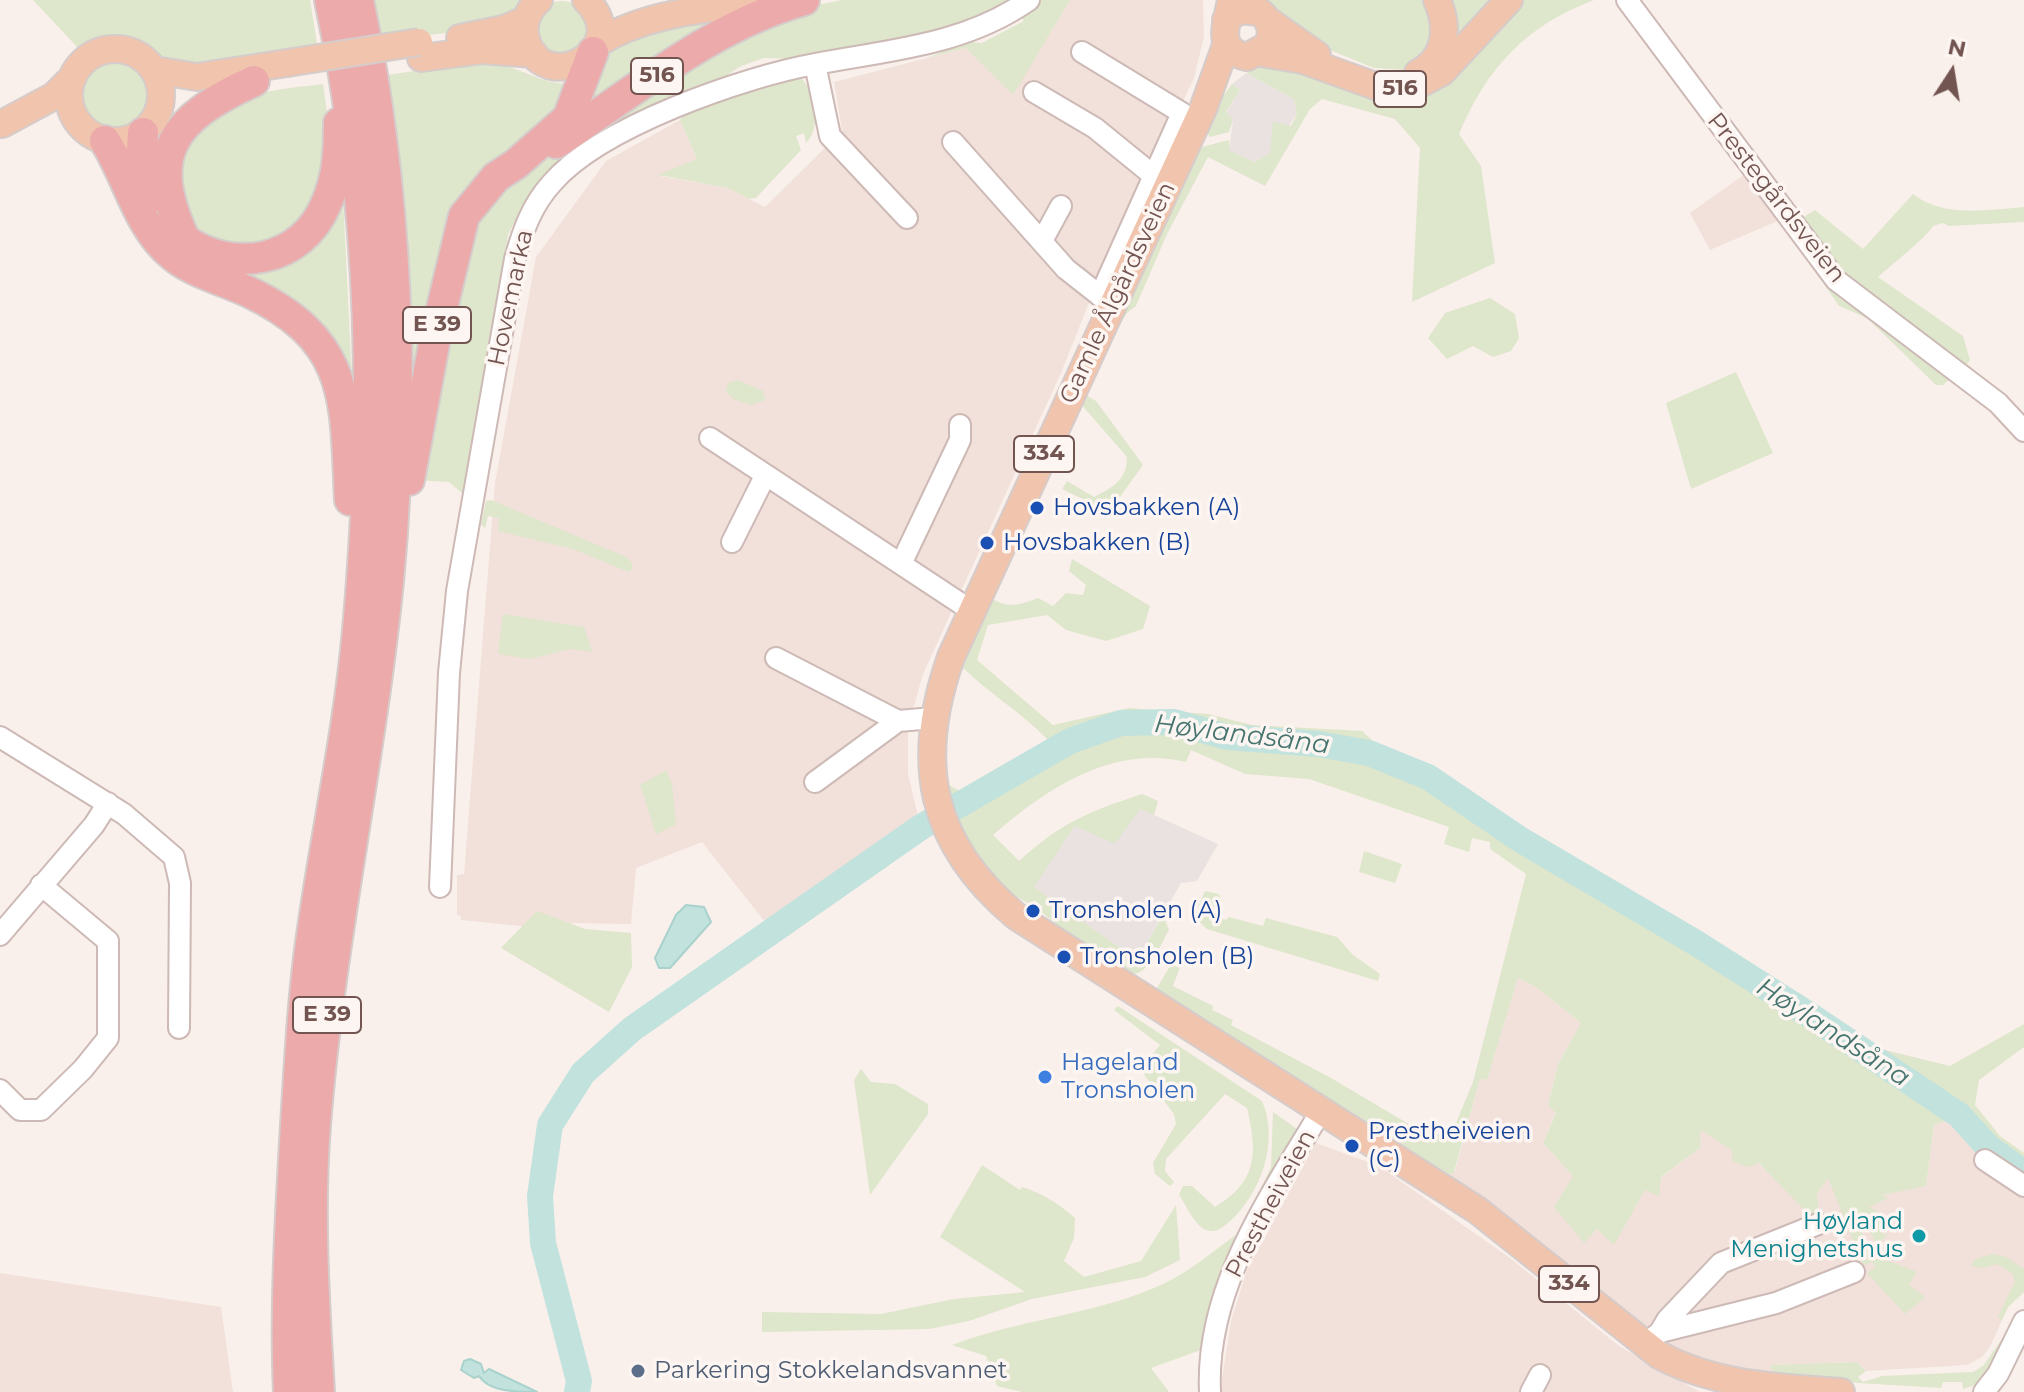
<!DOCTYPE html>
<html>
<head>
<meta charset="utf-8">
<style>
  body { margin:0 }
  #map { position:relative; width:2024px; height:1392px; overflow:hidden; background:#faf0eb; font-family:Montserrat,sans-serif }
  canvas { display:block }
  .north { position:absolute; left:1912px; top:32px; width:80px; height:80px; -webkit-text-stroke:6px #fdf5f1; paint-order:stroke; rotate:12deg; font-size:22px; font-weight:700; line-height:32px; text-align:center; color:#725451 }
  .north::after { content:''; display:block; margin:auto; width:28px; height:36px; background:#725451; clip-path:polygon(50% 0,100% 100%,50% 72%,0 100%) }
</style>
</head>
<body>
<div id="map">
<canvas width="2024" height="1392"></canvas>
<div class="north">N</div>
</div>
<script>
const c = document.querySelector('canvas').getContext('2d');
c.lineJoin = 'round';
function fill(path, color) { c.fillStyle = color; c.fill(path, 'evenodd'); }
function trace(path, color, width, dash) { c.strokeStyle = color; c.lineWidth = width; c.lineCap = dash ? 'butt' : 'round'; c.setLineDash(dash || []); c.stroke(path); }
function drawText(font, color, halo, rows, align = 'center') {
  c.font = font + ' Montserrat,sans-serif'; c.lineWidth = 7; c.setLineDash([]); c.textBaseline = 'middle'; c.strokeStyle = halo; c.fillStyle = color; for (const [text, x, y, turn = 0] of rows) {
    c.save(); c.translate(x, y); c.rotate((+turn || 0) * Math.PI / 180); c.textAlign = isNaN(turn) ? turn : align; if (halo) c.strokeText(text, 0, 0); c.fillText(text, 0, 0); c.restore();
  }
}
fill(new Path2D(`
  M1070,0H1203L1204,37L1194,78L1097,283L1061,373L923,674L908,727V774L918,816L765,922L702,842L636,868L631,924L573,923L551,929L461,920V916L457,915V875L464,874L495,483L536,257L606,161L680,120L697,159L660,176L728,188L765,207L842,131L834,82L966,48L1013,94Z
  M1745,174L1780,220L1710,250L1690,213Z
  M1518,978L1536,987L1581,1023L1558,1064L1548,1105L1556,1112L1543,1143L1574,1177L1584,1242L1597,1229L1614,1244L1645,1190L1700,1148L1701,1130L1758,1163L1819,1217L1817,1194L1828,1177L1852,1235L1860,1211L1880,1195L1926,1186L1934,1125L1954,1117L1993,1158L2024,1179V1292L2008,1307L1990,1347L1982,1357L1967,1365L1866,1371L1857,1362L1771,1365L1776,1378L1678,1356L1455,1186L1449,1175L1455,1171L1480,1079L1487,1080Z
  M1316,1143L1379,1166L1510,1258L1619,1346L1700,1392H1220L1231,1321L1247,1270Z
  M0,1273L221,1307L233,1392H0Z`), '#f1e1da');
fill(new Path2D(`
  M1246,73L1294,99L1297,114L1270,153L1255,162L1229,151L1233,120L1226,113L1240,90L1232,84Z
  M1141,809L1218,844L1197,881L1181,883L1137,960L1033,887L1075,826Z`), '#eae2e0');
fill(new Path2D(`
  M33,0H310L318,50L194,69L165,64L129,41L96,42L80,50Z
  M373,0H529C505,34 418,35 378,40Z
  M842,0H1019L942,36L799,59L764,58L741,66L703,91L628,120L515,221L508,235L473,440L477,445L470,495L463,494L449,482L415,480L466,232L509,180L731,39L817,5Z
  M1042,0H1070L1013,95L966,48L926,58L969,42L982,43L1024,21L1021,17Z
  M1263,0H1425L1434,43L1406,70L1374,68L1308,41Z
  M1443,0H1501L1478,25L1452,41Z
  M1523,0H1594C1527,25 1487,67 1459,134L1481,166L1495,263L1412,302L1420,148L1395,119L1322,99L1310,109L1265,186L1208,157L1167,234L1136,306L1127,313L1096,362L1198,148L1229,140L1230,151L1255,162L1270,153L1273,122L1291,126L1297,114L1294,99L1246,73L1267,63L1381,96Z
  M535 28a27 27 0 1 1 54 0a27 27 0 1 1-54 0Z
  M747,9L585,117L588,80C603,66 610,50 625,37Z
  M75 95a39 39 0 1 1 78 0a39 39 0 1 1-78 0Z
  M476,62C519,62 533,84 572,84L567,107L489,172L413,422L396,145L387,75Z
  M800,77C816,91 822,128 806,143L804,133L796,136L801,150L756,198L749,199L728,188L658,175L697,159L680,120L683,116L759,86Z
  M323,84L329,127L324,183L293,233C266,241 244,249 216,242C183,233 163,172 182,144C190,132 215,111 228,105C258,90 291,88 323,84Z
  M1232,84L1240,90L1226,112L1233,120L1229,132L1210,137L1202,126Z
  M1913,194C1943,218 1987,210 2024,207V222L1949,226L1943,223L1933,226C1927,237 1890,266 1878,277L1963,336L1970,360L1967,364L2024,414V422L1962,368L1943,385H1936L1867,318L1839,306L1797,245L1807,233L1797,221L1815,210L1863,249Z
  M343,199L352,379L243,282L244,272Z
  M1490,298L1515,314L1519,338L1511,351L1493,357L1473,346L1447,359L1428,338L1445,313Z
  M1736,372L1773,453L1691,489L1666,403Z
  M738,380L763,391L765,400L751,405L733,399L726,391L728,383Z
  M1082,393L1096,401L1143,465L1117,501L1103,509L1062,489L1067,481L1094,497C1113,487 1127,480 1127,457L1080,403Z
  M491,500L626,557L632,563V569L629,572L573,549L498,531L499,518L488,516L485,528L481,524L486,501Z
  M1072,559L1150,606L1143,629L1106,641L1066,630L1047,615L988,625L977,660L1053,725L1129,708L1208,714L1252,725L1362,731L1382,749L1877,1048L1950,1066L2024,1024V1047L1979,1080L1975,1105L2000,1136L2024,1153V1179L1993,1158L1954,1118L1934,1125L1926,1186L1882,1195L1888,1198L1869,1207L1889,1218L1881,1233L1887,1235L1877,1245L1867,1226L1862,1229L1864,1243L1874,1255H1883V1259L1917,1272L1909,1285L1925,1297L1905,1314L1867,1273L1876,1267L1872,1262L1863,1265L1828,1178L1817,1194L1819,1217H1811L1759,1163L1749,1167L1733,1162L1731,1150L1701,1130L1700,1148L1661,1177L1659,1196L1645,1190L1614,1245L1597,1229L1584,1243L1554,1207L1573,1176L1543,1143L1556,1113L1548,1105L1558,1064L1581,1023L1536,987L1518,978L1487,1080L1480,1079L1454,1172L1449,1175L1166,1003L1157,988L1180,949L1196,951L1184,957L1173,986L1213,1006L1212,1010L1233,1020L1231,1025L1331,1078L1417,1129L1439,1134L1456,1123L1473,1082L1526,874L1490,849V842L1472,838L1469,852L1444,844L1449,827L1309,779L1245,774L1191,750L1186,762C1112,744 1046,789 993,835L1019,861C1062,822 1088,812 1142,794L1158,801L1154,815L1140,809L1115,844L1075,826L1034,887L1137,960L1163,915L1169,930C1161,943 1154,964 1140,972C1118,984 1059,925 1040,911L1043,907L1034,900L1031,905L992,882L964,842L945,783L962,792L1046,748L1048,740C1021,712 987,692 960,665L991,598C1008,609 1020,605 1038,598L1053,606L1066,593L1083,595L1086,585L1069,571Z
  M503,614L584,627L592,652L570,649L530,659L498,654Z
  M666,770L672,784L676,825L656,834L640,785Z
  M1364,851L1402,864L1395,883L1359,872Z
  M1205,891L1219,894L1222,902L1218,917L1226,920L1229,917L1263,926L1266,918L1337,937L1353,955L1380,974L1378,981L1207,929L1194,916Z
  M537,911L585,929L631,933L632,967L609,1012L501,948Z
  M1118,1006L1262,1101C1280,1142 1260,1195 1229,1222C1222,1228 1216,1233 1206,1230C1195,1226 1186,1205 1179,1195L1183,1186H1192L1215,1207C1259,1181 1257,1151 1247,1108L1225,1094L1166,1159L1165,1171L1174,1182L1170,1186L1155,1174L1153,1163L1176,1124L1174,1114L1140,1069L1160,1045L1114,1010Z
  M861,1069L871,1082L895,1084L928,1104V1114L870,1195L854,1080Z
  M1273,1112L1297,1129L1265,1189L1261,1188L1271,1167Z
  M982,1165L1020,1190L1022,1187C1042,1193 1059,1204 1075,1218L1074,1238L1064,1261L1084,1277L1141,1261L1176,1205L1180,1260L1145,1277L1032,1299L969,1321L929,1329L762,1332V1312L881,1314L954,1299L1025,1292L940,1237Z
  M1237,1234L1231,1258L1208,1309L1201,1350L1151,1368L1169,1392H1022L997,1386L986,1356L952,1345C1018,1320 1090,1315 1154,1288C1184,1276 1211,1253 1237,1234Z
  M1993,1254L2006,1257L2024,1269V1292L2008,1307L2002,1320L1998,1317L2015,1281L2012,1273L1996,1264L1984,1268L1971,1266L1975,1259Z
  M2002,1339L2006,1340C1995,1361 1989,1384 1963,1389L1962,1382H1943L1941,1388L1776,1378L1770,1365L1857,1362L1866,1371L1858,1377L1863,1382L1882,1376L1973,1372L1983,1366Z`), '#dee6cb');
const water = new Path2D(`
  M686,905L704,907L711,922L670,968H659L655,958L676,915Z
  M470,1359L481,1364L484,1373L489,1369L537,1392C517,1392 489,1392 479,1376L474,1378L461,1370L464,1361Z`);
fill(water, '#c2e2de');
trace(water, '#a9d2cd', 2);
trace(new Path2D(`
  M577,1392L579,1381L543,1243L540,1196L550,1125L583,1073L632,1029L921,827L1070,741L1121,723L1174,722L1227,737L1318,744L1369,753L1428,777L1521,840L1696,943L1811,1016L1959,1115L1988,1147L2024,1173`), '#c2e2de', 26);
const minor = new Path2D(`
  M1627,0L1836,280L1998,403L2024,431
  M1082,52L1182,113L1100,296
  M815,64L830,136L907,218
  M1034,92L1095,128L1154,176
  M953,142L1066,269L1108,302
  M1043,239L1061,206
  M710,438L972,611
  M732,542L765,476
  M901,564L960,440V425
  M776,658L898,721
  M0,737L124,814L174,857L180,883L179,1028
  M815,782L898,721L933,718
  M440,887L449,673L457,591L515,259C523,230 532,205 552,183C600,127 743,77 815,64C890,50 965,45 1029,0
  M0,935L94,825L108,803
  M0,1090L20,1110H41L83,1069L108,1038V941L41,885
  M1985,1160L2024,1186
  M1660,1332L1667,1320L1721,1263L1818,1224
  M1644,1345L1660,1332L1776,1303L1854,1272
  M1210,1392C1205,1288 1270,1197 1321,1111
  M1531,1392L1540,1375
  M1984,1392L1998,1374L2024,1321`);
const major = new Path2D(`
  M539,0C528,10 522,24 526,39C542,99 636,50 586,0
  M1226,20L1239,10L1260,12C1271,21 1274,33 1267,46L1247,57C1214,50 1227,24 1231,0
  M1270,22L1317,55
  M460,38L504,29L525,20
  M598,43C648,11 713,9 770,0
  M1226,45L1203,109L951,657C914,762 929,843 1016,916L1477,1210L1659,1355C1716,1386 1777,1387 1841,1392
  M69 95a46 46 0 1 1 92 0a46 46 0 1 1-92 0Z
  M1261,53L1303,60L1381,88L1414,87L1442,72L1509,0
  M421,58L482,50L534,54
  M154,70L197,77L287,63
  M1418,73C1447,58 1449,27 1437,0
  M2,124L54,96L73,77`);
const highway = new Path2D(`
  M143,133L141,166L150,198
  M105,141C128,177 138,227 172,255C193,273 224,280 249,292C352,341 345,401 350,500
  M556,143C635,91 713,25 804,0
  M185,240C234,274 302,262 326,204C338,178 339,151 339,123
  M185,240C144,153 173,118 254,81
  M409,480L436,333L464,216L496,177L516,164L568,118L593,52
  M289,1392C285,1303 291,1214 296,1125C300,1062 303,998 312,936C326,834 349,732 358,630C377,418 374,209 330,0
  M319,1392C314,1304 308,1213 315,1125C329,943 370,763 388,581C406,393 397,185 358,0`);
trace(minor, '#cdb9b5', 24);
trace(major, '#d5cccb', 30);
trace(highway, '#d5cccb', 34);
trace(minor, '#fff', 20);
trace(major, '#f0c4ad', 26);
trace(highway, '#ecaaab', 30);
const majorBridge = new Path2D(`
  M287,63L419,42`);
trace(majorBridge, '#d5cccb', 30, []);
trace(majorBridge, '#f0c4ad', 26);
for (const [x, y, r, color] of [
  [1037,508,8,"#1a4fb4"],
  [987,543,8,"#1a4fb4"],
  [1033,911,8,"#1a4fb4"],
  [1064,957,8,"#1a4fb4"],
  [1045,1077,8,"#3f7fe0"],
  [1352,1146,8,"#1a4fb4"],
  [1919,1236,8,"#0f9aa8"],
  [638,1371,8,"#5c6f8a"]
]) { const dot = new Path2D(); dot.arc(x, y, r, 0, 2 * Math.PI); c.fillStyle = color; c.fill(dot); trace(dot, '#fdf5f1', 3); }
for (const [x, y, w] of [
  [657,76,52],
  [1400,89,52],
  [437,325,68],
  [1044,454,60],
  [327,1015,68],
  [1569,1284,60]
]) { const box = new Path2D(); box.roundRect(x - w / 2, y - 18, w, 36, 6); c.fillStyle = '#fdf5f1'; c.fill(box); trace(box, '#725451', 2); }
drawText('bold 22px', '#725451', null, [
  ["516",657,76],
  ["516",1400,89],
  ["E 39",437,325],
  ["334",1044,454],
  ["E 39",327,1015],
  ["334",1569,1284]
]);
drawText('24px', '#725451', '#fdf5f1', [
  ["Prestegårdsveien",1776,198,52],
  ["Gamle Ålgårdsveien",1118,293,-65],
  ["Hovemarka",511,298,-78],
  ["Prestheiveien",1271,1204,-62]
]);
drawText('24px', '#164399', '#fdf5f1', [
  ["Hovsbakken (A)",1053,508],
  ["Hovsbakken (B)",1003,543],
  ["Tronsholen (A)",1049,911],
  ["Tronsholen (B)",1080,957],
  ["Prestheiveien",1368,1132],
  ["(C)",1368,1160]
], 'left');
drawText('24px', '#366cbe', '#fdf5f1', [
  ["Hageland",1061,1063],
  ["Tronsholen",1061,1091]
], 'left');
drawText('24px', '#0d838f', '#fdf5f1', [
  ["Høyland",1903,1222],
  ["Menighetshus",1903,1250]
], 'right');
drawText('24px', '#4e5e75', '#fdf5f1', [
  ["Parkering Stokkelandsvannet",654,1371]
], 'left');
drawText('italic 26px', '#467570', '#fdf5f1', [
  ["Høylandsåna",1242,735,7],
  ["Høylandsåna",1833,1033,33]
]);
</script>
</body>
</html>
